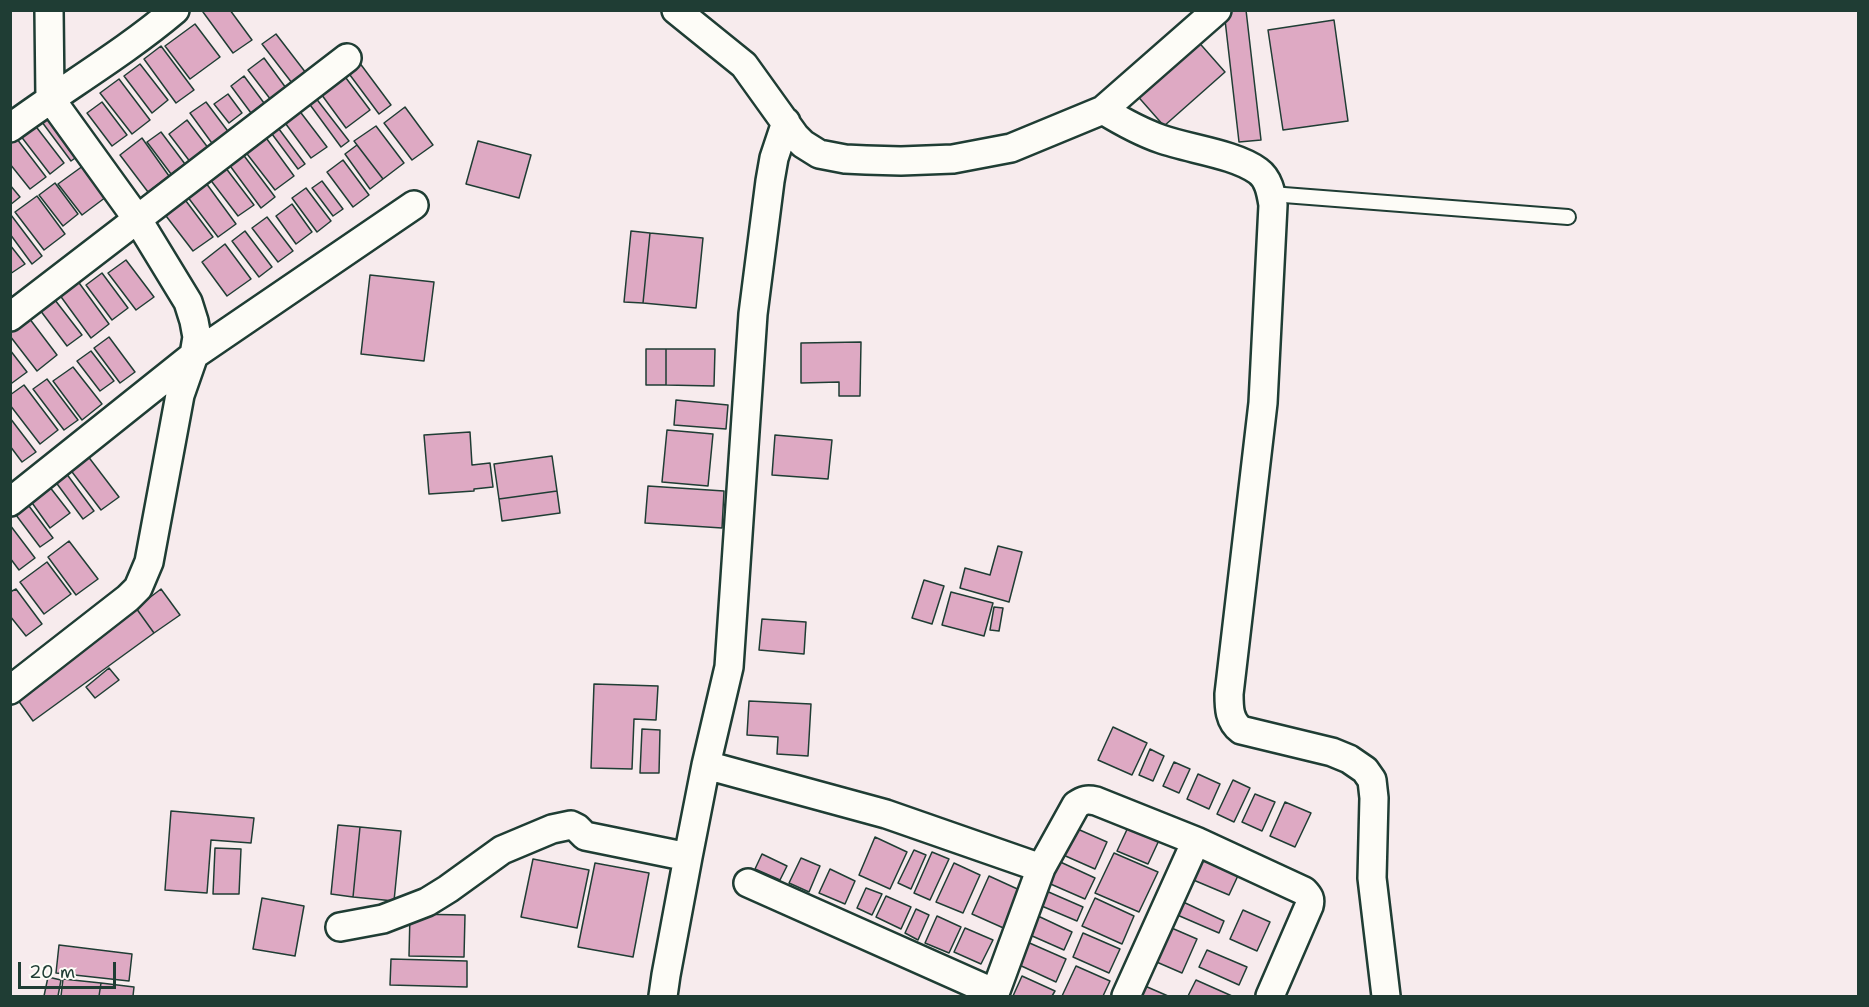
<!DOCTYPE html>
<html>
<head>
<meta charset="utf-8">
<style>
  body { margin:0 }
  #map { position:relative; width:1869px; height:1007px; overflow:hidden; background:#f7ebed; font-family:"Shantell Sans",sans-serif }
  canvas { display:block }
  .frame { position:absolute; inset:0; border:12px solid #1f3d34; pointer-events:none }
  .scale { position:absolute; left:18px; top:962px; width:98px; height:27px; box-sizing:border-box; border:3px solid #1f3d34; border-top:0; padding-left:8px; font-size:18px; line-height:21px; white-space:nowrap; color:#1f3d34; -webkit-text-stroke:4px #fdfcf7; paint-order:stroke }
</style>
</head>
<body>
<div id="map">
<canvas width="1869" height="1007"></canvas>
<div class="frame"></div>
<div class="scale">20 m</div>
</div>
<script>
const c = document.querySelector('canvas').getContext('2d');
c.lineJoin = 'round';
function fill(path, color) { c.fillStyle = color; c.fill(path, 'evenodd'); }
function trace(path, color, width, dash) { c.strokeStyle = color; c.lineWidth = width; c.lineCap = dash ? 'butt' : 'round'; c.setLineDash(dash || []); c.stroke(path); }
const building = new Path2D(`
  M206,10H230L252,40L233,53L203,12Z
  M1246,10L1261,140L1239,142L1224,11Z
  M1334,20L1348,121L1283,130L1268,30Z
  M195,24L220,57L190,79L165,46Z
  M276,34L306,73L292,83L262,44Z
  M1195,38L1225,72L1164,126L1134,92Z
  M161,46L194,90L176,103L144,59Z
  M264,58L286,88L271,100L248,70Z
  M359,62L391,105L379,114L347,71Z
  M140,64L168,100L152,113L124,76Z
  M340,70L370,110L346,128L316,87Z
  M244,76L264,103L251,113L231,86Z
  M119,79L150,120L132,134L100,93Z
  M228,94L242,113L229,123L214,104Z
  M315,97L349,141L341,147L308,102Z
  M102,102L127,135L112,146L87,113Z
  M206,102L230,134L214,146L190,113Z
  M295,105L327,147L311,158L280,116Z
  M405,107L433,145L412,160L384,123Z
  M53,108L85,151L71,161L39,118Z
  M187,120L209,149L191,163L169,134Z
  M34,124L64,163L50,174L20,135Z
  M276,125L305,164L298,169L269,130Z
  M376,126L404,163L383,179L354,141Z
  M161,132L185,164L171,174L147,142Z
  M264,135L294,176L275,190L244,150Z
  M142,138L169,176L148,192L120,155Z
  M17,139L46,177L30,189L10,164V144Z
  M478,141L531,155L519,198L466,184Z
  M357,145L383,179L370,189L345,154Z
  M242,153L275,197L261,208L228,163Z
  M343,160L369,195L353,207L327,172Z
  M87,163L110,194L82,215L58,184Z
  M222,163L254,205L238,216L206,174Z
  M322,181L343,209L333,216L312,188Z
  M55,183L78,214L63,226L39,195Z
  M206,183L236,224L218,237L187,196Z
  M10,185L20,197L10,205Z
  M306,188L331,221L317,232L292,198Z
  M37,196L65,234L44,250L15,212Z
  M183,197L213,237L193,251L163,212Z
  M292,204L312,232L296,244L276,216Z
  M11,215L42,256L32,264L10,234Z
  M267,217L293,251L278,262L252,228Z
  M245,231L272,267L259,277L232,241Z
  M631,231L650,233L643,303L624,302Z
  M650,233L703,238L696,308L643,303Z
  M225,244L251,279L227,296L202,262Z
  M10,245L25,264L10,274Z
  M126,260L154,297L136,310L108,273Z
  M102,273L128,308L112,320L86,285Z
  M370,275L434,282L424,361L361,354Z
  M77,280L109,324L91,338L59,294Z
  M55,300L82,335L67,346L40,310Z
  M26,314L57,355L37,371L10,336V326Z
  M109,337L135,372L120,383L94,348Z
  M861,342L860,396H839V382L801,383V343Z
  M646,349H666V385H646Z
  M666,349H715L714,386L666,385Z
  M10,350L27,372L12,383L10,381Z
  M91,351L114,381L100,391L77,361Z
  M73,367L102,404L82,420L53,381Z
  M47,379L78,420L64,430L33,389Z
  M24,385L58,430L40,444L10,405V395Z
  M676,400L728,405L726,429L674,425Z
  M10,418L36,452L22,462L10,446Z
  M667,430L713,434L708,486L662,482Z
  M470,432L472,465L490,463L493,487L474,489V491L429,494L424,435Z
  M775,435L832,440L828,479L772,475Z
  M84,451L119,497L101,510L66,464Z
  M552,456L557,491L499,499L494,464Z
  M63,469L94,511L83,519L52,477Z
  M49,486L70,513L50,528L30,500Z
  M648,486L724,491L722,528L645,523Z
  M557,491L560,513L502,521L499,499Z
  M26,502L53,538L40,547L13,511Z
  M10,525L35,558L19,570L10,558Z
  M69,541L98,579L76,595L48,557Z
  M998,546L1022,552L1009,602L960,588L965,568L990,575Z
  M47,562L71,594L44,614L20,582Z
  M924,580L944,586L932,624L912,618Z
  M16,589L42,624L26,636L10,616V592Z
  M161,589L180,615L154,633L136,608Z
  M951,592L993,603L984,636L942,625Z
  M994,607L1003,608L999,631L990,630Z
  M136,608L154,633L33,721L15,696Z
  M762,619L806,622L804,654L759,650Z
  M109,668L119,680L95,698L86,687Z
  M594,684L658,686L656,720L634,719L632,769L591,768Z
  M749,701L811,704L808,756L777,754L778,737L747,735Z
  M1113,727L1147,743L1132,775L1098,760Z
  M642,729L660,730L659,773H640Z
  M1150,749L1164,756L1153,781L1139,775Z
  M1174,762L1190,769L1179,793L1163,786Z
  M1198,774L1220,784L1209,809L1187,799Z
  M1233,780L1250,788L1234,822L1217,814Z
  M1255,794L1275,802L1262,831L1242,822Z
  M1285,802L1311,813L1295,847L1270,836Z
  M171,811L254,818L251,843L211,840L207,893L165,890Z
  M1130,823L1161,836L1148,864L1117,851Z
  M338,825L360,827L353,897L331,894Z
  M360,827L401,831L394,901L353,897Z
  M1073,827L1107,842L1095,869L1061,854Z
  M875,837L907,852L890,889L859,875Z
  M215,848L241,849L239,894H213Z
  M914,850L926,855L911,889L898,883Z
  M1204,851L1242,867L1229,895L1191,879Z
  M932,852L949,859L930,900L914,893Z
  M1114,853L1158,872L1139,912L1095,893Z
  M762,854L787,866L780,880L755,869Z
  M801,858L820,866L809,892L789,883Z
  M533,859L589,870L577,928L521,917Z
  M1056,860L1095,878L1085,899L1046,882Z
  M595,863L649,873L633,957L578,947Z
  M954,863L980,875L963,913L936,902Z
  M830,869L855,881L845,904L819,893Z
  M989,876L1024,892L1008,930L972,914Z
  M866,888L882,894L872,915L857,908Z
  M1044,890L1083,907L1077,921L1037,904Z
  M886,896L911,907L901,929L876,917Z
  M262,898L304,906L295,956L253,949Z
  M1095,898L1134,916L1122,944L1082,926Z
  M1181,901L1224,921L1219,933L1175,914Z
  M916,909L929,915L918,940L905,933Z
  M1243,910L1270,922L1257,951L1230,939Z
  M410,914L465,915L464,957L409,956Z
  M937,916L961,927L949,953L925,943Z
  M1038,916L1072,932L1064,950L1030,935Z
  M1167,926L1197,939L1182,973L1152,960Z
  M965,928L993,940L981,964L954,952Z
  M1083,933L1120,949L1109,973L1073,957Z
  M1025,941L1066,959L1056,982L1015,963Z
  M59,945L132,954L129,981L56,973Z
  M1207,950L1247,967L1239,985L1199,967Z
  M391,959L467,961V987L390,985Z
  M1076,966L1110,981L1103,996H1062Z
  M1022,976L1055,991L1052,996H1013Z
  M48,977L61,980L58,996H44Z
  M63,979L101,983L99,996H61Z
  M1196,980L1232,996H1188Z
  M101,983L134,987L133,996H99Z
  M1145,986L1168,996H1140Z`);
fill(building, '#dea9c3');
trace(building, '#1f3d34', 1.5);
const service = new Path2D(`
  M1271,194L1568,217`);
const minor = new Path2D(`
  M676,10L744,65L795,136L803,144L819,154L845,159L866,160L901,161L953,159L1011,148L1103,110L1217,10
  M1103,110C1121,121 1141,132 1161,139C1189,149 1235,154 1258,171C1269,179 1271,193 1273,205L1263,403L1229,694C1229,707 1229,721 1241,730L1332,752L1349,759L1365,770L1372,780L1374,798L1372,878L1386,996
  M10,128C64,88 123,54 175,10
  M10,317L347,58
  M10,502L194,355L414,205
  M10,690L128,598L138,588L149,562L180,395L194,355L197,337L194,321L188,302L138,220L50,98L49,10
  M706,765L886,814L1041,868
  M748,883L995,993
  M340,927L383,919L427,902L448,889L502,850L552,829L571,825L577,828L585,836L688,857
  M663,996L666,975L688,857L706,765L729,667L753,314L770,181L774,158L786,122
  M994,996L1041,868L1076,805C1083,800 1087,799 1096,801L1196,841L1304,891C1309,896 1311,899 1309,906L1270,996
  M1126,996L1196,841`);
trace(service, '#1f3d34', 18);
trace(minor, '#1f3d34', 32);
trace(service, '#fdfcf7', 14);
trace(minor, '#fdfcf7', 27);
</script>
</body>
</html>
